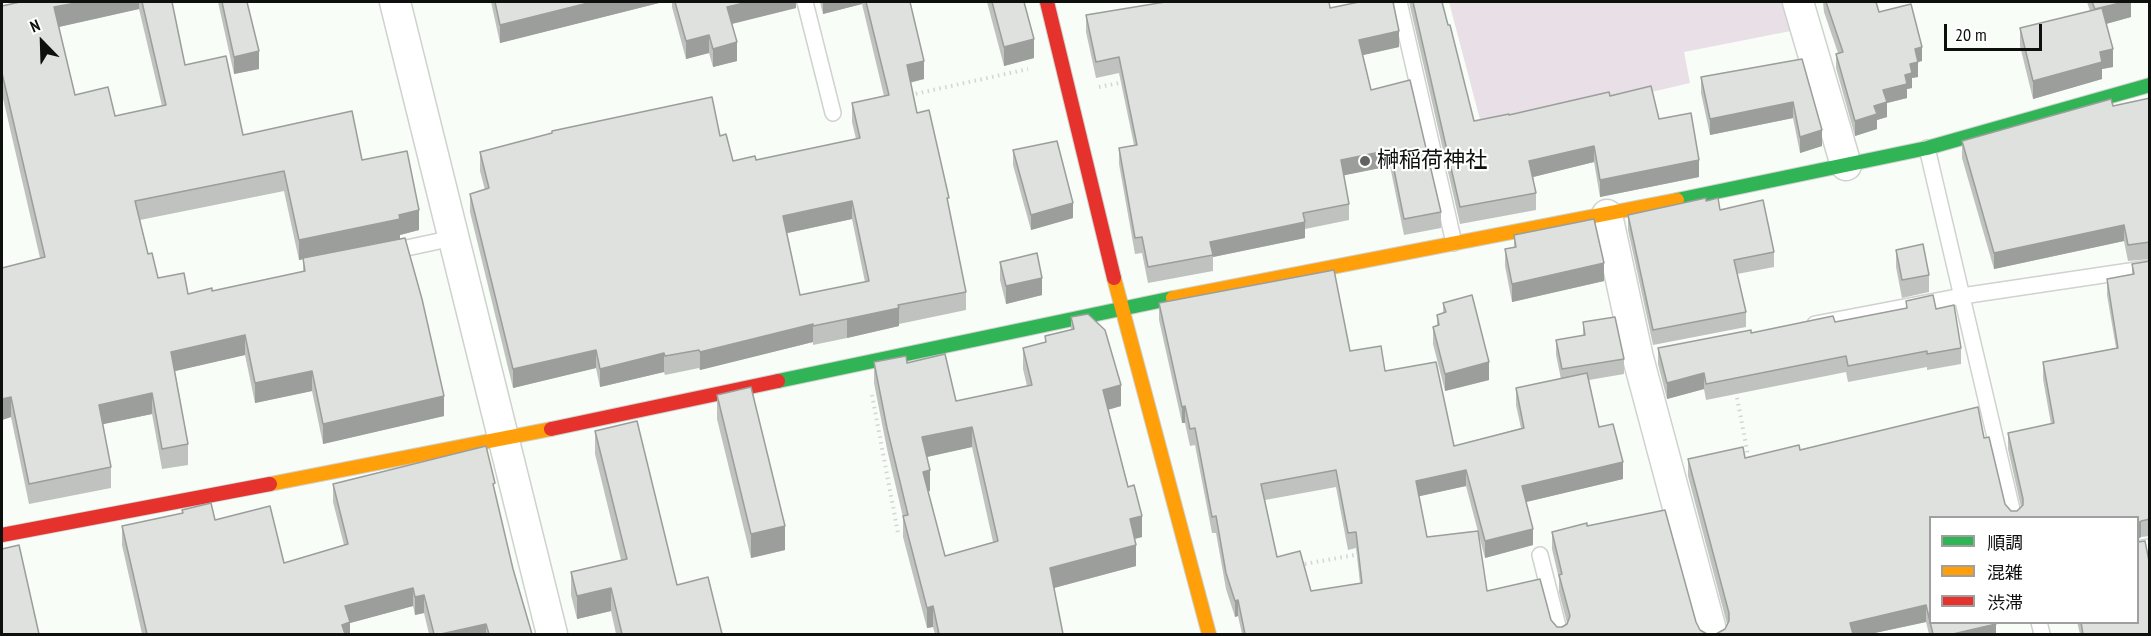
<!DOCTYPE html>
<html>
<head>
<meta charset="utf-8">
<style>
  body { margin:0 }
  #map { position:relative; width:2151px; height:636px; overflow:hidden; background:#f8fdf8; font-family:"PT Sans Narrow","Noto Sans JP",sans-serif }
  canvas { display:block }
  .frame { position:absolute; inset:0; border:3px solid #0e100e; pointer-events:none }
  .legend { position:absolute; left:1929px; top:516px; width:210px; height:108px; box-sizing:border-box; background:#fff; border:2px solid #9f9f9f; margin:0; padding:8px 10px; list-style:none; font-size:18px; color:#0e100e }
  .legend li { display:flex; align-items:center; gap:12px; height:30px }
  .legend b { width:30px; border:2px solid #9f9f9f }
  .north { position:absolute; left:12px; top:12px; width:60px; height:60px; -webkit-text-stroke:4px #fff; paint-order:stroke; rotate:337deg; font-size:16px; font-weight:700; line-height:24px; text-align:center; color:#0e100e }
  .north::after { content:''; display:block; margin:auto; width:21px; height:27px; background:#0e100e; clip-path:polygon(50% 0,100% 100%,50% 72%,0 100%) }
  .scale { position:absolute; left:1944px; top:24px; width:98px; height:27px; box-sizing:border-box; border:3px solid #0e100e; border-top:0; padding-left:8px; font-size:18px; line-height:21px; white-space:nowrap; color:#0e100e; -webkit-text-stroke:4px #fff; paint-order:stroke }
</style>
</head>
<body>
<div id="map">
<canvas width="2151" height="636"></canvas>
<div class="frame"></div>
<ul class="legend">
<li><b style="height:8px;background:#30b455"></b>順調</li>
<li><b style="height:8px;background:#ff9f0a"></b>混雑</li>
<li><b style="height:8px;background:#e5322d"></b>渋滞</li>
</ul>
<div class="north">N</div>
<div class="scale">20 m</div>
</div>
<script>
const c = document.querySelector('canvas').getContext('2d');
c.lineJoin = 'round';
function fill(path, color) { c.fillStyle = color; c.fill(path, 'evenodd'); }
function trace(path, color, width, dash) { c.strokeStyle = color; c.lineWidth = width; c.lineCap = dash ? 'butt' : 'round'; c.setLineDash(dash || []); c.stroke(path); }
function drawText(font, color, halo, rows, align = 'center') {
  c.font = font + ' "PT Sans Narrow","Noto Sans JP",sans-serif'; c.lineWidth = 4.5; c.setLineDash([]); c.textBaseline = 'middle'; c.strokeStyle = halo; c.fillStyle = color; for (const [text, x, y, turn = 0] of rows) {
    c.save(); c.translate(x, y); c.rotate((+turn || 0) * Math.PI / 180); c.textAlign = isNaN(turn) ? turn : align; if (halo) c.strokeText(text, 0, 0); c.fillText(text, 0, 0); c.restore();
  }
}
fill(new Path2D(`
  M1449,2H1798L1806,28L1684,52L1690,83L1483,131Z`), '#e9dfe7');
const lane = new Path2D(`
  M805,2L833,113
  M1399,2L1454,243
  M1927,148L2014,518
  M388,252L453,238
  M1815,324L1962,296L2150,268
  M2138,549L2150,547
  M1540,555L1560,634
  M2039,622L2042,634`);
const street = new Path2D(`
  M395,2L552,634
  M1798,2L1846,165
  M1607,215L1638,358L1712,634`);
const fast = new Path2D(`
  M1677,200L1927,148L2150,85
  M778,381L1173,298`);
const slow = new Path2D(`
  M1114,278L1209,634
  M1173,298L1677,200
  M270,484L551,429`);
const jam = new Path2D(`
  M1047,2L1114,278
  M551,429L778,381
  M2,535L270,484`);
trace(lane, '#cfd2cf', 18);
trace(street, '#cfd2cf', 33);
trace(fast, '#cfd2cf', 16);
trace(slow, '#cfd2cf', 16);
trace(jam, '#cfd2cf', 16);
trace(new Path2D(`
  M1099,87L1124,82
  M910,95L1028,69
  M1736,392L1749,461
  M872,395L898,533
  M1299,565L1360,554`), '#d4d5d4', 4, [1.5, 4.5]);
trace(lane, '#fefffe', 15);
trace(street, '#fefffe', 30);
trace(fast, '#30b455', 14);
trace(slow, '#ff9f0a', 14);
trace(jam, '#e5322d', 14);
fill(new Path2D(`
  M18,2H172L185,65L243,135L362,160L419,230L400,235V239L444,416L323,444L312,391L255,403L245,355L175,371L188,444V465L162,469L152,414L103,424L111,467V488L29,504L11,417L2,420V268L40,258L2,94V6ZM139,9L162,106L115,116L75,95L59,27ZM284,191L299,260L303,259V272L212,291L188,294L158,278L148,254L140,220Z
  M218,2H247L259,69L234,74Z
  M491,2H663L500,43Z
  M672,2H796V8L732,24L737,61L713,67L709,53L686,59L672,7Z
  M815,2H910L924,79L910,83L917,113L949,207L966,292V310L899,324V326L847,338L813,345V342L700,370L699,368L665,375L664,372L600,387L596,368L513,388L470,212V194L485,190L480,171V152L720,136L733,161L756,160L856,139L852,122V103L884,96L862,4L823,14L820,2L815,3ZM852,219L865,282L800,295L787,233Z
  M987,2H1024L1034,58L1004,66Z
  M1409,2H1442L1474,121L1610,96L1659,119L1699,177L1600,197L1594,162L1533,177L1536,193V210L1460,224Z
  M1823,2H1876L1879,12L1922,61L1918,62V77L1912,78V88L1907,89V98L1887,103V117L1877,120V129L1855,136L1836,68V54L1838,53L1824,12Z
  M2087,2H2131V17L2106,24L2113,67L2102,69V79L2033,99L2020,46V28L2090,11Z
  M1330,8L1399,47L1363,55L1371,90L1441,212V228L1404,235L1390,166L1344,175L1349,204V220L1305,229V238L1213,257V271L1148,283L1142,253L1135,254L1119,164V148L1134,145L1119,73L1096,78L1086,32V15Z
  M1802,59L1822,146L1800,153L1793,118L1710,135L1701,93V77Z
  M2150,98V259L2128,261L2124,241L1994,269L1962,158V141Z
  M1013,150L1073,218L1031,230L1013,165Z
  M1706,201L1720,210L1774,252V267L1737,274L1746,312V327L1653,345L1628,230V215Z
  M1514,235L1604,281L1512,302L1505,266V249L1514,247Z
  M1896,250L1929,275V292L1902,298L1896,267Z
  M2150,261V536L2141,537L2138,539V518H1930L1996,634H1929L1926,622L1870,634H1242L1238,616L1235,617L1226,589L1216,533H1212L1195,445L1190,446L1185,423H1182L1159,320V303L1350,351L1385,371L1454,446L1521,428L1516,405V388L1561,379L1556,355V340L1583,335V322L1624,359V374L1589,380L1599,427L1623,479L1526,502L1533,545L1485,558L1466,486L1419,496L1427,537L1487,591L1551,620L1557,627H1562L1567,623L1559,592V579L1552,549V532L1587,526L1696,622L1700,630L1707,634H1716L1725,629L1727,624L1688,476V459L1745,458L1800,450L1984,438L2005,504L2011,511H2017L2021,507L2008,449V433L2051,424L2043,379V362L2116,348L2107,295V279L2132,274V264ZM1336,487L1348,550L1356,548L1360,583L1311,591L1277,557L1265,500Z
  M1000,262L1042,295L1006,304L1000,280Z
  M1906,301L1936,309L1961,348V364L1927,370V367L1848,382L1846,372L1706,400L1704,389L1667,399L1658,364V348L1751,333L1835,322L1906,308Z
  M1443,303L1489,380L1445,391L1433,344V327L1437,326V315L1443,313Z
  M1071,317L1121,406L1108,410L1142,537L1135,539L1136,566L1054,588L1063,634H935L933,627L927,628L903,537V517L887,449L874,383V362L907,363L956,401L1027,386L1023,369V348L1045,343V336L1071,330ZM972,447L993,542L945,556L928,491H930L927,457Z
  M717,395L785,550L751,558L717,419Z
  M595,431L677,585L722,634H616L611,611L577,619L571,595V572L621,560L595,454Z
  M333,484L495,492L513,569L532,634H429L424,613L415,615L413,606L350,623V634H142L122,545V526L182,513V510L215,520L284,563L344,545L333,502Z
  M2077,622H2138L2150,634H2080Z`), '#bfc2bf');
fill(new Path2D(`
  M81,2H139V9L54,28V7Z
  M592,2H663L500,43V25Z
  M748,2H796V8L727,25V7Z
  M823,2H862V4L823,14Z
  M2124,2H2131V17L2095,27V9Z
  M1399,31V47L1359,56V40Z
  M709,35V53L686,59V41Z
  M1034,39V58L1004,66V47Z
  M737,42V61L713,67V49Z
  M1922,47V61L1918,62V77L1912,78V88L1907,89V98L1887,103V117L1877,120V129L1855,136V121L1874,106L1883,90L1905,75L1915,49Z
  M2113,49V67L2102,69V79L2033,99V81L2100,52Z
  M259,51V69L234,74V57Z
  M924,61V79L907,83V65Z
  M1793,102V118L1710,135V119Z
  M1822,130V146L1800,153V137Z
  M1594,146V162L1529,178V161Z
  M1390,150V166L1341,176V160Z
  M1699,160V177L1600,197V180Z
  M852,201V219L783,234V216Z
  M1073,203V218L1031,230V215Z
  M419,210V230L400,235V239L299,260V240Z
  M1305,222V238L1213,257L1210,242Z
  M2124,225V241L1994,269V253Z
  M1604,263V281L1512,302V284Z
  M1042,278V295L1006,304V286Z
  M899,308V326L847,338V319Z
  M813,324V342L700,370V352Z
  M245,335V355L171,372V352Z
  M596,350V368L513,388V369Z
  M664,353V372L600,387V369Z
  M1489,362V380L1445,391V374Z
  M312,371V391L255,403V383Z
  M1704,373V389L1667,399V383Z
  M1121,385V406L1103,411V390Z
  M152,393V414L99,425V405Z
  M444,396V416L323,444V424Z
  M11,397V417L2,420V399Z
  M1185,406V423H1182V407Z
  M972,427V447L922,458V437Z
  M1623,462V479L1522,503V486Z
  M930,470V491L923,492V472Z
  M1466,470V486L1416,497V481Z
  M1142,516V537L1130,540V519Z
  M2141,521V537L2138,539V523Z
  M785,526V550L751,558V534Z
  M1533,529V545L1485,558V541Z
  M1136,545V566L1050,589V568Z
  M413,588V606L350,623V634H342V625L345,606Z
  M611,588V611L577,619V596Z
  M424,595V613L415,615V597Z
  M1238,600V616L1235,617V601Z
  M1926,605V622L1870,634H1850V623Z
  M933,606V627L927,628V608Z
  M486,624V634H441Z
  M1996,624V634H1953Z`), '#9b9e9b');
const building = new Path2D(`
  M20,2H81L54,7L75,95L108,87L115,116L166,105L142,2H172L185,65L226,56L243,135L352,111L362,160L407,151L419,210L399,215L400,219L299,240L284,171L135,201L148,254L152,253L158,278L184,273L188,294L212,288V291L305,271L303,258L405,238L422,299L444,396L323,424L312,371L255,383L245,335L171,352L188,444L162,449L152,393L99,405L111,467L29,484L11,397L2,399V268L45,257L2,73V6Z
  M222,2H247L259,51L234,57Z
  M495,2H592L500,25Z
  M675,2H748L727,7L737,42L713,49L709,35L686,41Z
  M866,2H910L924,61L907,65L917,113L929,110L949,198H947L966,292L898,305L899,308L847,319L813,326V324L700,352L699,350L665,356L664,353L600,369L596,350L513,369L470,194L489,188L480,152L552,133V131L712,97L720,136L726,134L733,161L755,156L756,160L860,138L852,103L889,95ZM852,201L869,281L800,295L783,216Z
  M992,2H1024L1034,39L1004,47Z
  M1165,2H1329L1330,8L1359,2H1393L1399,31L1359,40L1371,90L1410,80L1441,212L1404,219L1390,150L1341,160L1349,204L1303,213L1305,222L1210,242L1213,255L1148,267L1142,237L1135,238L1119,148L1137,145L1119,57L1096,62L1086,15Z
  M1413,2H1442L1448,25H1450L1474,121L1509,114V115L1609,92L1610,96L1651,86L1659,119L1691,113L1699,160L1600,180L1594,146L1529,161L1536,193L1460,207Z
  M1826,2H1876L1879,12L1911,4L1922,47L1915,49L1918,62L1910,64L1912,73L1905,75L1907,84L1883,90L1887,102L1874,106L1877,114L1855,121L1836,54L1843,52Z
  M2092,2H2124L2095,9Z
  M2102,8L2113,49L2100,52L2102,62L2033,81L2020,28Z
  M1802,59L1822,130L1800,137L1793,102L1710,119L1701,77Z
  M2150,98V242L2128,245L2124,225L1994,253L1962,141L2111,99L2113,106Z
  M1057,141L1073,203L1031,215L1013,150Z
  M1706,198V201L1718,198L1720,210L1763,200L1774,252L1734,260L1746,312L1653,330L1628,215Z
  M1594,219L1604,263L1512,284L1505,249L1516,247L1514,235Z
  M1923,244L1929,275L1902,280L1896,250Z
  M1037,253L1042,278L1006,286L1000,262Z
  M2150,261V519L2141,521L2138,523V518H1930V622H1996V624L1953,634H1933L1926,605L1850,623L1853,634H1245L1238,600L1235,601L1226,573L1216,516L1212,517L1195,428L1190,429L1185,406L1182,407L1159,303L1334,270L1350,351L1381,346L1385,371L1436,362L1454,446L1524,428L1516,388L1587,373L1599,427L1613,424L1623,462L1522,486L1533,529L1485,541L1466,470L1416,481L1427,537L1478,531L1487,591L1540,579L1551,620L1557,627H1562L1567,624L1570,616L1559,575L1562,574L1552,532L1587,523V526L1665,510L1696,622L1700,630L1707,634H1716L1725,629L1729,621V613L1688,459L1743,447L1745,458L1799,445L1800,450L1978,407L1984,438L1989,437L2005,504L2011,511H2017L2023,505V499L2008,433L2054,423L2043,362L2118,348L2107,279L2134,274L2132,264ZM1336,470L1348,533L1356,532L1362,583L1311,591L1300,551L1277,557L1261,484Z
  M1472,295L1489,362L1445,374L1433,327L1439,325L1437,315L1446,312L1443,303Z
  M1933,295L1936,309L1954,305L1961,348L1927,354V351L1848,366L1846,356L1706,384L1704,373L1667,383L1658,348L1751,330V333L1833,316L1835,322L1907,308L1906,301Z
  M1088,314L1105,330L1121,385L1103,390L1128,487L1134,485L1142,516L1130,519L1136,545L1050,568L1063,634H939L933,606L927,608L903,516L908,515L887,428L874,362L906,356L907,363L945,354L956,401L1032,385L1023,348L1046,342L1045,336L1074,329L1071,317ZM972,427L998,541L945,556L923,472L930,470L922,437Z
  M1615,317L1624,359L1562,369L1556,340L1585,335L1583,322Z
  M751,387L785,526L751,534L717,395Z
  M637,421L677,585L708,577L722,634H622L611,588L577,596L571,572L627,559L595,431Z
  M486,446L495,483L493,484L513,569L532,634H489L486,624L441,634H434L424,595L415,597L413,588L345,606L350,622L342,625L345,634H147L122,526L183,513L182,510L211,503L215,520L270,506L284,563L348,544L333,484Z
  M2145,541L2150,566V634H2083L2081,622H2138V542Z
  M19,545L39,634H2V549Z`);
fill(building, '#dee1de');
trace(building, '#9b9e9b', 1.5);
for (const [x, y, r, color] of [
  [1365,161,6,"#606360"]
]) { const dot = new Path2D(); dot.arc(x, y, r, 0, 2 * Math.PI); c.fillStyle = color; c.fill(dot); trace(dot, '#fff', 2); }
drawText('22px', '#0e100e', '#fff', [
  ["榊稲荷神社",1377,161]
], 'left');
</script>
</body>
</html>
